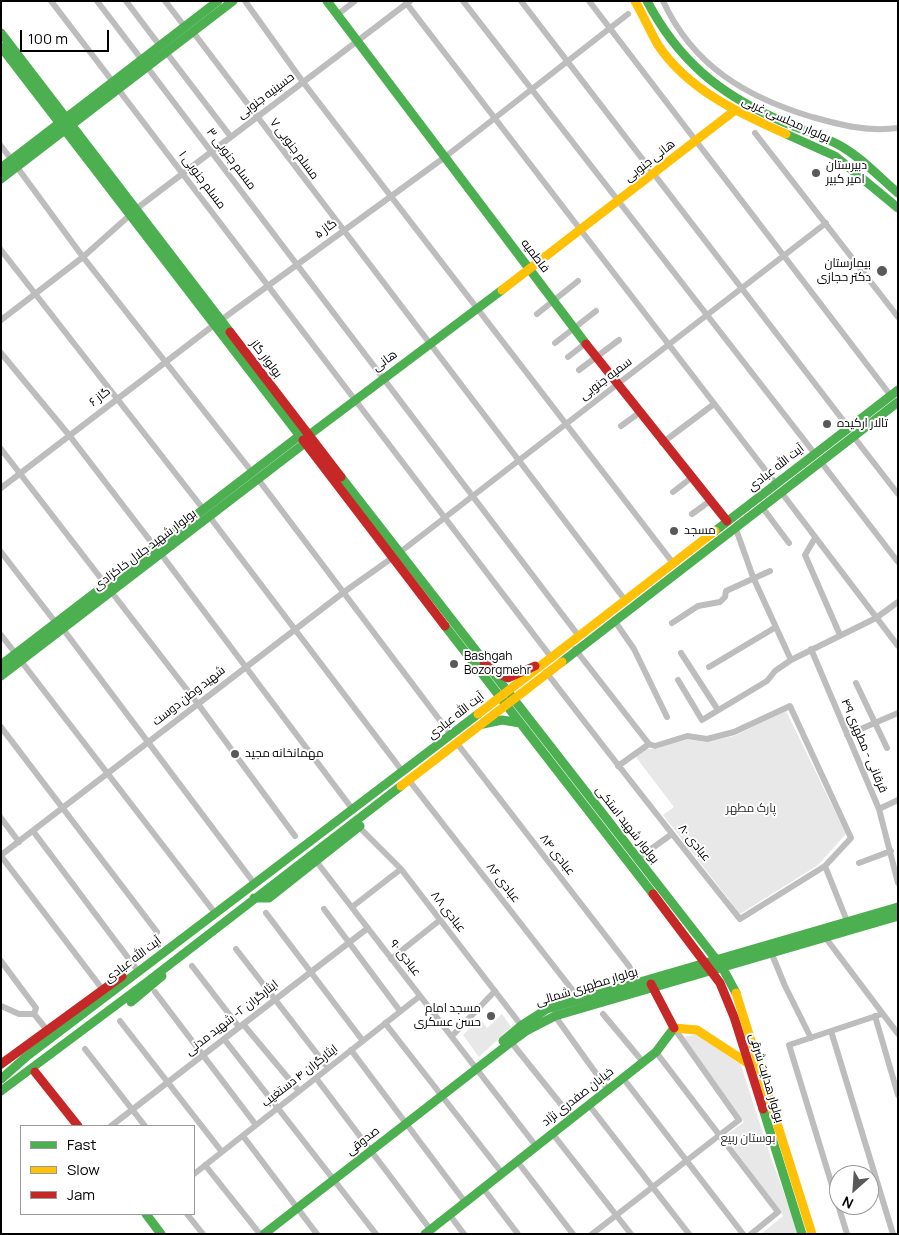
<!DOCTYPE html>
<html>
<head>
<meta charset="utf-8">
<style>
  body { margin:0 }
  #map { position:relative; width:899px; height:1235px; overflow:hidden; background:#fff; font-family:Manrope,sans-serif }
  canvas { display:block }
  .frame { position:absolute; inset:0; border:2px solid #000; pointer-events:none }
  .legend { position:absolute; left:20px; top:1125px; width:175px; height:90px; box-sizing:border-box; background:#fff; border:1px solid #999; margin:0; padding:6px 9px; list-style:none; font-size:15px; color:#000 }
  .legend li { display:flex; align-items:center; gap:10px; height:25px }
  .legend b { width:25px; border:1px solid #999 }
  .north { position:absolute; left:829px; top:1165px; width:50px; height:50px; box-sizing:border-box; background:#fff; border:1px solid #999; border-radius:50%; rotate:206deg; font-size:14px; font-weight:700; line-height:20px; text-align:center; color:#000 }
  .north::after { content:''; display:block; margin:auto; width:18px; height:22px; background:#595959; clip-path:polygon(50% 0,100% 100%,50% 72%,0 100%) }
  .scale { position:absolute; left:20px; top:30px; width:89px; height:22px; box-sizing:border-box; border:2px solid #000; border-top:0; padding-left:6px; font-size:15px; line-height:18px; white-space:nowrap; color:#000; -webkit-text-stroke:4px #fff; paint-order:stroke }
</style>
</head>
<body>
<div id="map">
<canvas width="899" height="1235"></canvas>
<div class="frame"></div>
<ul class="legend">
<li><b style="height:6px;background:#4caf50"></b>Fast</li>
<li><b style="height:6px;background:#ffc107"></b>Slow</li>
<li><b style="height:6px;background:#c62828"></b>Jam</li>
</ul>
<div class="north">N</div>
<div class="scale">100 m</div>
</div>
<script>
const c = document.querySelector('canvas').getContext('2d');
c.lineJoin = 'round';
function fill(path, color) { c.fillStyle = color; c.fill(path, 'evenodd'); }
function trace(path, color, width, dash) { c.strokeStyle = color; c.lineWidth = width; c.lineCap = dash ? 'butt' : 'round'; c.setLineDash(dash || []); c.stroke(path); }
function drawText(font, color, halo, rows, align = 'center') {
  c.font = font + ' Manrope,Cairo,sans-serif'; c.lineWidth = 4; c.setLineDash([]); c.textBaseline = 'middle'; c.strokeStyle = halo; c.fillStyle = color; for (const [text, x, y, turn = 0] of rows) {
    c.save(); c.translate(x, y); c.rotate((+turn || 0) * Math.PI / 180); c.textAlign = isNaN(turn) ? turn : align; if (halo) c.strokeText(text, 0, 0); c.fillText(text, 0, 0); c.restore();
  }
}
fill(new Path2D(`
  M786,711L846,834L818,865L740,914L663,815L674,807L635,756L645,749H656L685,739L705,742L734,736Z
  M502,1014L511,1027L479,1057L463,1035L480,1018L487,1028Z
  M698,1034L741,1065L771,1158L799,1234H761L783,1216L725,1136L744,1122L683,1037Z`), '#e8e8e8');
trace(new Path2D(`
  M51,1L113,82
  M97,1L142,60
  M126,1L160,46
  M165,1L185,27
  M245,1L303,82L673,563
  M463,1L815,454
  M521,1L849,428
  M589,1L891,396
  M663,1C693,66 746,97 812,117C841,125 867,132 898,128
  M407,4L776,484
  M337,15L355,1
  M193,32L625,600
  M166,52L231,137
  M147,67L578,635
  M118,89L551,657
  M755,133L898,317
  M1,146L12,160
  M17,167L83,257L252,472
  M136,209L410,1
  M1,250L204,510
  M537,314L578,281
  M1,320L83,257L130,215
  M221,320L445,157L628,14
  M555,343L596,311
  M1,353L69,435L155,547
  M568,357L586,343
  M579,370L619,340
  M621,426L639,413
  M853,436L898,494
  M662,443L714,404
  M1,449L198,704L295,836
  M821,462L898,562
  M258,479L451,735
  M1,488L214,325
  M673,492L691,478
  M781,492L898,646
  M762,507L789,543
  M692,514L710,501
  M209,516L403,772
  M737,532L753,577L791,660
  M815,538L805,555L840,635
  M1,552L56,623
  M399,553L826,223
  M161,554L353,810
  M614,620L634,649L667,717
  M672,623L698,606L720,602L725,597L726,591L770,571
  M63,629L254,883
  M1,635L16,654
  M575,649L649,744
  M811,649L879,809L898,883
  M681,653L718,710
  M21,661L215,913
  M709,667L776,627
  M546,672C610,755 674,837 740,919L825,866L851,838L790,706L734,732L707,739L687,736L655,746L649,744L618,766
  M678,680L702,720L767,681L775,671L791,660L876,618L898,602
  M856,683L887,748
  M1,727L157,932
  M847,735L898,713
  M456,742L629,966L637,984
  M408,779L581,1001
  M879,809L898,800
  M1,818L19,842
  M358,826L401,869L524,1029
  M33,831L135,967
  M1,855L344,592L392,558
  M1,856L103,990
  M637,859L672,834
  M316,861L536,1146
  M859,863L891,851
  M825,866L847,921
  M352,907L401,869
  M324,909L400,1011
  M266,913L363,1041
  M825,937L898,1034
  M236,949L328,1068
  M771,952L785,986L811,1038
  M391,959L440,920
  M1,961L36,1008L34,1014L47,1030
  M192,966L239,1027
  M155,992L256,1125
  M1,1006L19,1014H34
  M603,1014L643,1062
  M555,1016L608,1090
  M875,1016L898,1095
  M120,1021L222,1152
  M385,1023L502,1173
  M243,1024L299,1091
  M831,1031L893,1234
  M452,1036L495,991
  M224,1039L376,1234
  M511,1042L572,1118
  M85,1049L145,1126
  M351,1050L465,1202
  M656,1052L778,1212L751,1234
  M316,1078L430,1229
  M623,1078L743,1234
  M589,1105L689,1234
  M111,1126L368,928
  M552,1133L631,1234
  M243,1136L317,1234
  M517,1161L573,1234
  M205,1165L260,1234
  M194,1174L420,996
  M483,1188L518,1234
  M187,1214L203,1234
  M449,1214L464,1234
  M592,1234L739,1120L674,1028
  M847,1234L789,1045L882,1014`), '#bdbdbd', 6);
trace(new Path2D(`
  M327,1L586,344
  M647,1C678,60 719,94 779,120C799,129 820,135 839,145C861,157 879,177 898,193
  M1,33L230,332
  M1,47L303,440
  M786,134L835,156L898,208
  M1,168L218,1
  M1,179L233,1
  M341,477L722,967L736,993
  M715,531L898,390
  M445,626L653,894
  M562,662L898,402
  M1,665L299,436H304
  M1,676L305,443L309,435L502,290
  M483,724L502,720L520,723
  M254,898H269L360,826
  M131,1002L162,976
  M503,1041L522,1025L547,1009L898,907
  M1,1079L26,1057L478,714
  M1,1091L147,982L401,786
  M763,1109L802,1234
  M146,1214L161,1234
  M264,1234L511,1042L526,1031L555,1016L898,916
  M425,1234L656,1052L674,1028`), '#4caf50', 9);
trace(new Path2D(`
  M635,1C643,15 650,31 658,45C688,90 739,113 786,134
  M502,290L734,111
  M478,714L715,531
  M401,786L562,662
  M736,993L812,1234
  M674,1028L697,1030L749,1064`), '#ffc107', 9);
trace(new Path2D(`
  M230,332L341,477
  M586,344L727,521
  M303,440L445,626
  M484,663L495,672L508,678L535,666
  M653,894L720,983L734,1017L763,1109
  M651,984L674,1028
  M1,1064L122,976
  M35,1072L78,1126`), '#c62828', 9);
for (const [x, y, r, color] of [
  [816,173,5,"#595959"],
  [882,271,6,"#595959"],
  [827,424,5,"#595959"],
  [674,531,5,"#595959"],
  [454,664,5,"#595959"],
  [235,754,5,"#595959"],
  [491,1016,5,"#595959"]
]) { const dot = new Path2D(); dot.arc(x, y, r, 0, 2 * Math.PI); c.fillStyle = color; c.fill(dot); trace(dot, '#fff', 2); }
drawText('12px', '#000', '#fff', [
  ["حسینیه جنوبی",266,96,-37],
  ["بولوار مجلسی غربی",786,120,24],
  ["مسلم جنوبی ۷",294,149,53],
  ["مسلم جنوبی ۳",231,159,53],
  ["هانی جنوبی",650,161,-38],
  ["۱ مسلم جنوبی",202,180,53],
  ["گاز ۵",326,229,-36],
  ["فاطمیه",535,256,53],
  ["بولوار گاز",266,359,53],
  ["هانی",385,361,-36],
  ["سمیه جنوبی",606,379,-37],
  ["گاز ۶",100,397,-38],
  ["آیت الله عبادی",776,468,-38],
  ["بولوار شهید جلال خاکزادی",145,550,-37],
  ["شهید وطن دوست",189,696,-38],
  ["آیت الله عبادی",456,716,-38],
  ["قرقانی - مطهری ۴۹",864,746,67],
  ["بولوار شهید استکی",627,825,52],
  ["عبادی ۸۰",694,843,51],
  ["عبادی ۸۴",557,855,52],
  ["عبادی ۸۶",503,883,52],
  ["عبادی ۸۸",448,912,52],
  ["عبادی ۹۰",405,958,52],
  ["آیت الله عبادی",133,960,-37],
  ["بولوار مطهری شمالی",587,987,-17],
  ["ایثارگران ۲- شهید مدنی",232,1018,-38],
  ["ایثارگران ۴ دستغیب",300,1076,-38],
  ["بولوار هدایت شرقی",766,1078,73],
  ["خیابان صفدری نژاد",578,1097,-38],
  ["صدوقی",363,1141,-38]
]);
drawText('12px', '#000', '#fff', [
  ["دبیرستان",826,166],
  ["امیر کبیر",826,180],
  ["بیمارستان",871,264,"right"],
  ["دکتر حجازی",871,278,"right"],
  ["تالار ارکیده",837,424],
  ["مسجد",684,531],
  ["Bashgah",464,657],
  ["Bozorgmehr",464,671],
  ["مهمانخانه مجید",245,754],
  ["مسجد امام",481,1009,"right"],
  ["حسن عسکری",481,1023,"right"]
], 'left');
drawText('12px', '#2c2c2c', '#fff', [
  ["پارک مطهر",751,809],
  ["بوستان ربیع",748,1139]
]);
</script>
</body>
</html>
